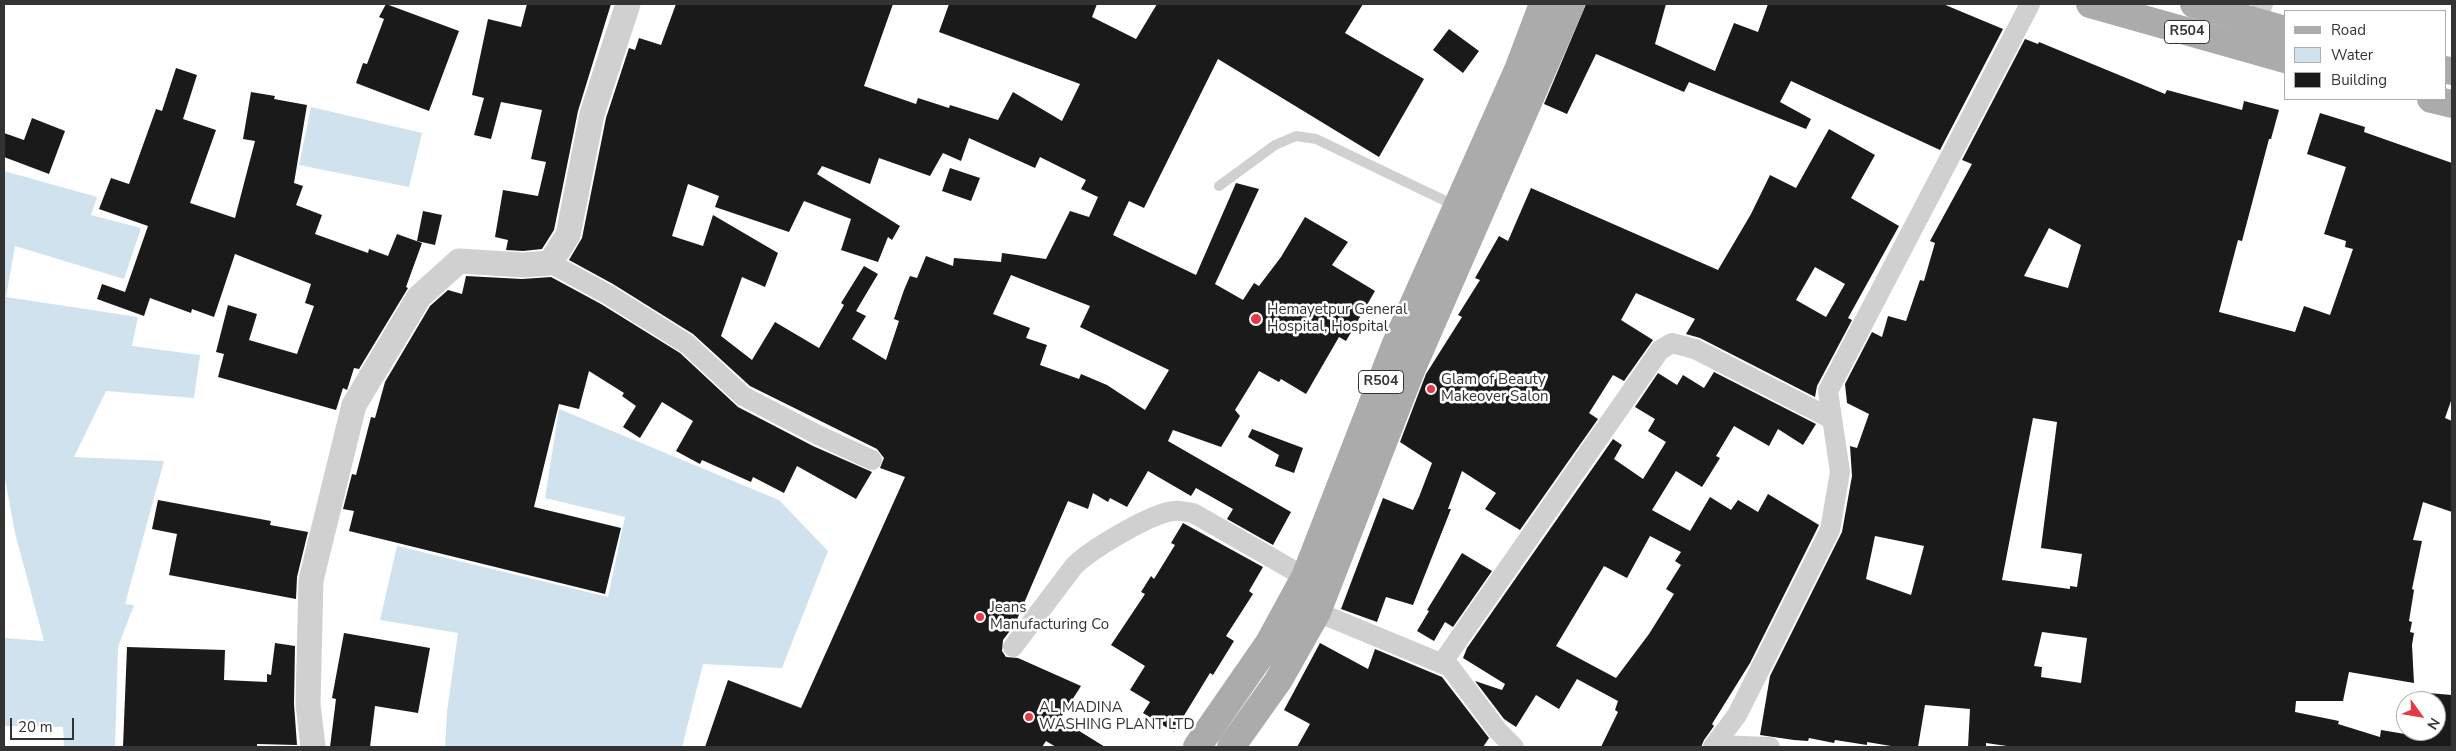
<!DOCTYPE html>
<html>
<head>
<meta charset="utf-8">
<style>
  body { margin:0 }
  #map { position:relative; width:2456px; height:751px; overflow:hidden; background:#fff; font-family:"Nunito Sans",sans-serif }
  canvas { display:block }
  .frame { position:absolute; inset:0; border:5px solid #333; pointer-events:none }
  .legend { position:absolute; left:2284px; top:10px; width:162px; height:90px; box-sizing:border-box; background:#fff; border:1px solid #adadad; margin:0; padding:6px 9px; list-style:none; font-size:15px; color:#333 }
  .legend li { display:flex; align-items:center; gap:10px; height:25px }
  .legend b { width:25px; border:1px solid #adadad }
  .north { position:absolute; left:2396px; top:691px; width:50px; height:50px; box-sizing:border-box; background:#fff; border:1px solid #adadad; border-radius:50%; rotate:122deg; font-size:14px; font-weight:700; line-height:20px; text-align:center; color:#333 }
  .north::after { content:''; display:block; margin:auto; width:18px; height:22px; background:#e63946; clip-path:polygon(50% 0,100% 100%,50% 72%,0 100%) }
  .scale { position:absolute; left:10px; top:718px; width:64px; height:22px; box-sizing:border-box; border:2px solid #333; border-top:0; padding-left:6px; font-size:15px; line-height:18px; white-space:nowrap; color:#333; -webkit-text-stroke:4px #fff; paint-order:stroke }
</style>
</head>
<body>
<div id="map">
<canvas width="2456" height="751"></canvas>
<div class="frame"></div>
<ul class="legend">
<li><b style="height:6px;background:#ababab"></b>Road</li>
<li><b style="height:14px;background:#cfe2ee"></b>Water</li>
<li><b style="height:14px;background:#1a1a1a"></b>Building</li>
</ul>
<div class="north">N</div>
<div class="scale">20 m</div>
</div>
<script>
const c = document.querySelector('canvas').getContext('2d');
c.lineJoin = 'round';
function fill(path, color) { c.fillStyle = color; c.fill(path, 'evenodd'); }
function trace(path, color, width, dash) { c.strokeStyle = color; c.lineWidth = width; c.lineCap = dash ? 'butt' : 'round'; c.setLineDash(dash || []); c.stroke(path); }
function drawText(font, color, halo, rows, align = 'center') {
  c.font = font + ' "Nunito Sans",sans-serif'; c.lineWidth = 5; c.setLineDash([]); c.textBaseline = 'middle'; c.strokeStyle = halo; c.fillStyle = color; for (const [text, x, y, turn = 0] of rows) {
    c.save(); c.translate(x, y); c.rotate((+turn || 0) * Math.PI / 180); c.textAlign = isNaN(turn) ? turn : align; if (halo) c.strokeText(text, 0, 0); c.fillText(text, 0, 0); c.restore();
  }
}
fill(new Path2D(`
  M311,107L422,133L409,187L299,165Z
  M4,171L97,197L91,215L141,228L124,279L15,246L6,297L138,317L132,346L200,355L194,398L106,391L74,457L164,461L125,604L134,605L118,647L115,747H64L63,727L4,726V638L44,641L15,533L4,474Z
  M559,409L779,500L828,551L782,668L703,664L682,747H445L447,712L458,633L380,620L397,546L608,597L625,517L545,498Z`), '#cfe2ee');
fill(new Path2D(`
  M386,4L459,31L429,111L356,83L363,63L367,64L384,19L379,17Z
  M527,4H611L578,111L554,230L542,249L523,251L506,250L508,240L495,237L503,190L538,196L546,162L531,159L542,110L501,102L491,139L474,135L484,98L472,95L488,19L521,27Z
  M676,4H893L864,86L916,104L918,98L949,108L950,105L998,120L1013,92L1062,121L1080,84L939,32L949,4H1097L1092,17L1136,39L1157,4H1363L1345,33L1424,79L1379,157L1218,59L1144,208L1129,201L1113,235L1196,275L1236,183L1259,189L1215,284L1243,300L1254,283L1259,286L1281,257L1305,217L1348,242L1332,265L1375,291L1346,341L1339,337L1306,394L1281,379L1279,382L1259,371L1235,410L1240,416L1221,447L1173,430L1168,441L1291,512L1273,545L1227,519L1233,509L1196,488L1191,496L1148,471L1127,507L1110,498L1108,502L1093,493L1088,509L1068,501L1015,624L1003,640L1002,651L1006,657L1018,658L1081,686L1060,719L1105,747H1056L1046,741L1042,747H705L728,680L801,708L905,477L880,468L884,458L877,449L750,386L693,334L613,284L569,260L582,238L606,118L629,48L635,50L639,38L661,45ZM969,138L1035,168L1040,157L1086,180L1081,189L1098,197L1089,217L1070,211L1046,259L1002,253L1001,262L954,258L953,266L926,256L917,278L910,276L904,290L894,319L899,321L886,360L852,339L866,316L856,311L878,274L864,266L841,303L844,305L819,348L775,322L752,360L721,336L742,277L765,287L778,253L713,215L703,246L672,236L688,184L719,196L715,207L789,232L804,201L851,219L841,250L878,262L888,237L892,240L900,226L817,174L822,166L870,184L879,158L930,176L943,153L961,161ZM1011,275L1090,306L1080,327L1169,370L1145,410L1107,385L1081,374L1079,379L1040,365L1047,345L1026,338L1030,328L993,314Z
  M1586,4H1666L1655,44L1715,71L1734,23L1758,32L1768,4H1943L2003,29L1940,150L1791,81L1780,102L1811,119L1806,129L1689,82L1684,92L1596,54L1567,114L1544,104Z
  M1449,29L1479,51L1463,73L1433,50Z
  M2025,39L2038,44L2039,42L2165,94L2167,90L2242,110L2244,101L2279,110L2271,139H2269L2242,241L2238,240L2219,312L2295,332L2304,306L2330,315L2353,249L2345,247L2346,241L2324,234L2346,167L2307,154L2320,113L2365,127L2364,132L2452,163V398L2445,418L2452,421V512L2423,502L2413,540L2422,541L2412,589L2414,590L2409,621L2412,622L2410,632L2414,633L2412,645L2414,683L2349,672L2343,701H2296L2295,712L2339,721L2338,724L2380,737L2381,730L2423,737L2424,731H2436V701H2428V693L2452,695V747H2014L1986,743V747H1968L1970,709L1925,705L1918,747H1897L1867,742V745L1835,740L1834,743L1809,738L1808,741L1794,740L1760,735L1770,676L1842,532L1852,476L1850,446L1857,448L1869,414L1847,403L1845,384L1872,332L1882,337L1888,316L1906,321L1920,280L1924,281L1935,243L1930,241L1972,164L1962,160ZM2049,228L2081,245L2068,288L2024,276ZM2033,418L2057,422L2041,548L2082,554L2077,587L2070,586V589L2002,580ZM1875,536L1924,546L1911,595L1866,579ZM2042,632L2087,638L2081,683L2041,677L2042,667L2034,666Z
  M176,68L197,75L183,119L216,130L190,203L235,218L255,141L243,139L251,92L275,96L274,99L307,105L294,183L303,186L296,205L322,215L315,234L368,253L369,249L388,256L397,234L422,243L406,287L408,288L359,369L354,368L348,387L347,390L343,388L336,410L218,377L224,354L216,352L228,305L257,314L249,340L297,354L314,306L305,303L311,284L235,254L214,317L192,309L191,313L150,298L144,316L97,299L102,284L125,292L148,226L99,209L111,178L129,184L156,109L162,111Z
  M32,118L65,131L49,174L4,157V133L24,140Z
  M1829,129L1875,155L1851,198L1899,226L1848,318L1852,320L1817,386L1815,397L1700,338L1686,334L1695,319L1636,293L1621,320L1653,340L1624,381L1613,375L1589,413L1598,419L1520,530L1485,509L1496,493L1462,471L1448,509H1451L1413,605L1386,597L1377,622L1341,609L1383,498L1413,510L1419,497L1432,463L1400,442L1426,374L1462,317L1458,315L1480,280L1475,278L1499,236L1508,241L1531,188L1718,270L1751,214L1770,175L1796,188ZM1815,267L1845,284L1826,317L1796,300Z
  M950,168L980,178L971,201L942,191Z
  M423,211L442,215L435,245L417,241Z
  M466,276L522,279L551,277L601,304L680,353L738,407L813,446L872,472L856,499L797,466L784,493L753,477L751,482L702,460L700,464L676,451L693,421L662,402L640,438L623,427L636,406L622,396L624,393L589,371L579,409L559,404L534,507L621,528L605,594L349,531L354,511L343,509L352,474L356,475L371,417L375,418L385,382L430,306L448,290L462,294Z
  M1714,372L1816,424L1803,445L1778,429L1769,446L1734,426L1716,456L1720,458L1702,487L1676,471L1652,510L1690,531L1710,497L1731,510L1738,500L1758,512L1768,494L1819,525L1750,663L1712,724L1714,726L1704,740L1701,747H1601L1618,712L1615,710L1618,701L1577,679L1559,709L1536,695L1516,727L1504,719L1475,681L1502,690L1505,684L1463,658L1467,648L1613,439L1622,445L1614,459L1643,479L1666,442L1648,431L1655,419L1635,407L1658,373L1677,385L1683,375L1704,388ZM1650,536L1681,552L1675,561L1681,565L1666,589L1674,594L1649,634L1616,678L1556,646L1604,566L1627,578Z
  M1252,429L1303,448L1294,473L1275,466L1279,455L1248,437Z
  M158,500L271,521L270,525L308,532L297,577L296,599L169,575L177,534L152,529Z
  M1183,523L1263,567L1249,591L1253,594L1226,636L1234,641L1213,675L1210,673L1174,732L1143,713L1150,702L1130,690L1145,666L1111,645L1145,594L1141,592L1151,576L1154,579L1175,545L1171,543Z
  M1462,553L1492,571L1453,627L1445,622L1434,641L1417,631L1429,611L1427,610Z
  M344,633L430,648L418,713L375,706L370,747H330L336,699L332,698Z
  M275,643L295,646L294,704L297,745L257,744V747H123L127,647L225,650L224,680L267,682V674L271,675Z
  M1320,643L1368,669L1375,649L1442,677L1489,738L1483,747H1297L1310,724L1284,710Z`), '#1a1a1a');
trace(new Path2D(`
  M1219,186L1275,145L1296,136L1316,139L1456,206`), '#d0d0d0', 10);
trace(new Path2D(`
  M2250,35L2263,4
  M550,263L607,294L687,344L743,396L818,435L872,460
  M1317,612L1450,667L1498,731L1514,747
  M1013,647L1074,566C1090,550 1151,513 1174,511C1180,510 1187,512 1193,513L1305,577
  M1442,663L1660,350L1672,343L1695,349L1832,419
  M1715,745L1770,747
  M1713,747L1737,715L1830,530L1840,472L1828,391L2030,4`), '#d0d0d0', 20);
trace(new Path2D(`
  M313,747L308,704L311,580L354,405L419,297L459,261L523,265L550,263L568,235L592,114L628,4`), '#d0d0d0', 25);
trace(new Path2D(`
  M2090,4L2285,59
  M2194,4L2285,30
  M2445,70L2452,71
  M2431,99L2452,104
  M1197,747L1269,643L1305,577L1395,346L1518,70L1543,4
  M1231,747L1278,681L1317,612L1412,368L1571,4`), '#ababab', 28);
for (const [x, y, r, color] of [
  [1256,319,6,"#e63946"],
  [1431,389,5,"#e63946"],
  [980,617,5,"#e63946"],
  [1029,717,5,"#e63946"]
]) { const dot = new Path2D(); dot.arc(x, y, r, 0, 2 * Math.PI); c.fillStyle = color; c.fill(dot); trace(dot, '#fff', 2); }
for (const [x, y, w] of [
  [2187,32,45],
  [1381,382,45]
]) { const box = new Path2D(); box.roundRect(x - w / 2, y - 11.5, w, 23, 4); c.fillStyle = '#fff'; c.fill(box); trace(box, '#333', 1); }
drawText('bold 14px', '#333', null, [
  ["R504",2187,32],
  ["R504",1381,382]
]);
drawText('15px', '#333', '#fff', [
  ["Hemayetpur General",1267,310],
  ["Hospital, Hospital",1267,327],
  ["Glam of Beauty",1441,380],
  ["Makeover Salon",1441,397],
  ["Jeans",990,608],
  ["Manufacturing Co",990,625],
  ["AL MADINA",1039,708],
  ["WASHING PLANT LTD",1039,725]
], 'left');
</script>
</body>
</html>
